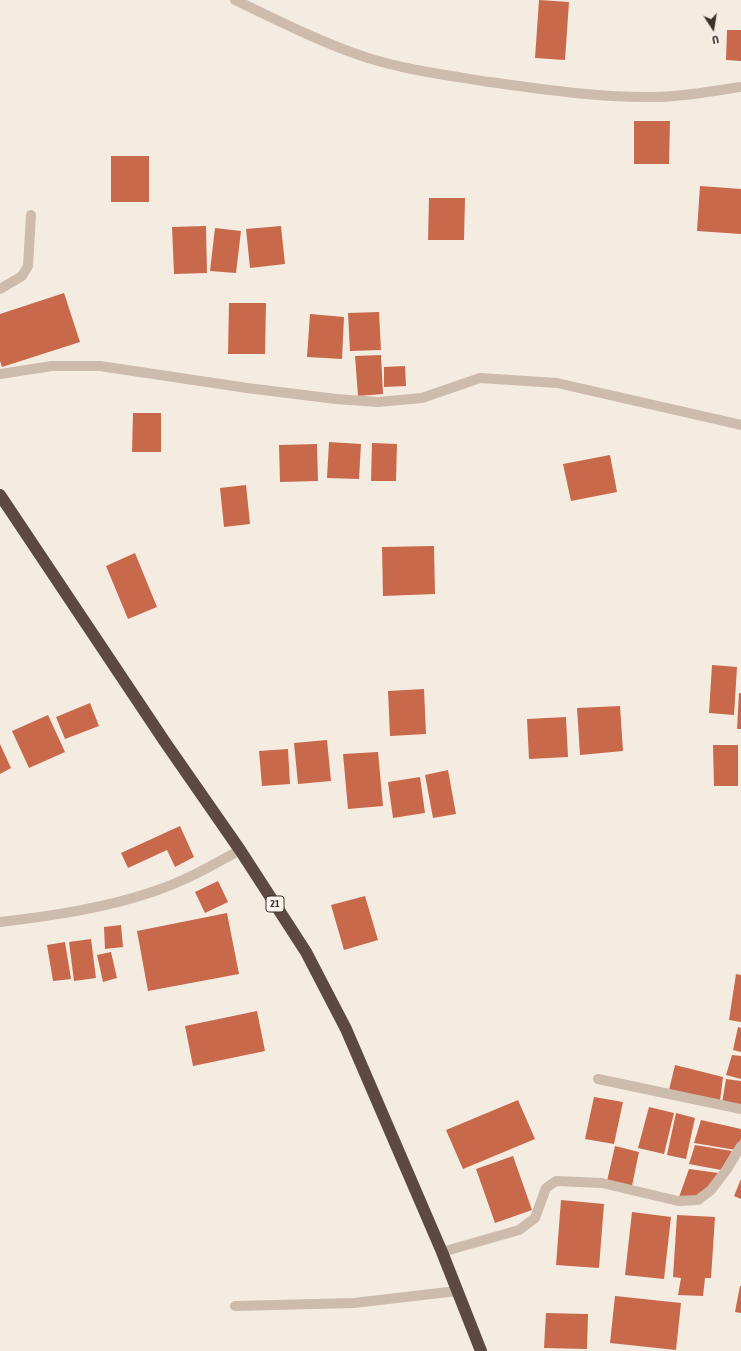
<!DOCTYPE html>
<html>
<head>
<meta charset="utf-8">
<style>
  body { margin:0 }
  #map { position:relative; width:741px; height:1351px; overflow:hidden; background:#f4ebe1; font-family:"Asap Condensed",sans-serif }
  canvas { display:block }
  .north { position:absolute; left:693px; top:8px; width:40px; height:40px; -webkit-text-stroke:3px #fbf5ee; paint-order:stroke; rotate:168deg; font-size:11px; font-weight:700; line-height:16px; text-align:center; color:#3b302b }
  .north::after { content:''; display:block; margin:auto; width:14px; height:18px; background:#3b302b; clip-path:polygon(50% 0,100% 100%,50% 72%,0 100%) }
</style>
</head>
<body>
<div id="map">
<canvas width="741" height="1351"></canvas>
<div class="north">U</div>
</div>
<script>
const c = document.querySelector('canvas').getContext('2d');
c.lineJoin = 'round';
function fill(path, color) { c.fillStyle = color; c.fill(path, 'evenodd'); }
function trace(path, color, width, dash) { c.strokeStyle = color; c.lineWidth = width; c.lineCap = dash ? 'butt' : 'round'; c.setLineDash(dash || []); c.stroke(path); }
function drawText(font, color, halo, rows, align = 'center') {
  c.font = font + ' "Asap Condensed",sans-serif'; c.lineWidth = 3.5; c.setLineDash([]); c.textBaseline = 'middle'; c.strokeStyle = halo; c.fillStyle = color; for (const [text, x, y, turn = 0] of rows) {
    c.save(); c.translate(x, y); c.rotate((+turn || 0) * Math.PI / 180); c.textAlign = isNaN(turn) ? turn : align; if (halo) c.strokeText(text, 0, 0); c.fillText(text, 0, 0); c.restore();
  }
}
fill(new Path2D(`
  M539,0L569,2L565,60L535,58Z
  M727,30H741V61L726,60Z
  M634,121H670L669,164H634Z
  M111,156H149V202H111Z
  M700,186L741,189V234L697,231Z
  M429,198H465L464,240H428Z
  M206,226L207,273L174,274L172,227Z
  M281,226L285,264L250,268L246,229Z
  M215,228L241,231L236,273L210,271Z
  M64,293L80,342L2,367L0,361V314Z
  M229,303H266L265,354H228Z
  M379,312L381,350L350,351L348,313Z
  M310,314L344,317L342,359L307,357Z
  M381,355L383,394L358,396L355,356Z
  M405,366L406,386L384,387V367Z
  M133,413H161V452H132Z
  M329,442L361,444L359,479L327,478Z
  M372,443L397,444L396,481H371Z
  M317,444L318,481L280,482L279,445Z
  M610,455L617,492L571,501L563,464Z
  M246,485L250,524L224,527L220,488Z
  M434,546L435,594L383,596L382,547Z
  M135,553L157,607L128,619L106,566Z
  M712,665L737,667L734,715L709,713Z
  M424,689L426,734L390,736L388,691Z
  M739,693H741V729H737Z
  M90,703L99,726L65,739L56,717Z
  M620,706L623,751L580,755L577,708Z
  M48,715L65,752L29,768L12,731Z
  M566,717L568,757L529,759L527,719Z
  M327,740L331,781L298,784L294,743Z
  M0,744L11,768L0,774Z
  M713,745H738V786H714Z
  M288,749L290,784L262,786L259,751Z
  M378,752L383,806L348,809L343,754Z
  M448,770L456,814L433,818L425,775Z
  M420,777L425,813L393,818L388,782Z
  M180,826L194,857L175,867L167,850L128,868L121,853Z
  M218,881L228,902L205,913L195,892Z
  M365,896L378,940L344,950L331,905Z
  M227,913L239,974L148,991L137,931Z
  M121,925L123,947L105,949L104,927Z
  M91,939L96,978L74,981L69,942Z
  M65,942L71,979L53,981L47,945Z
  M111,952L117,978L103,982L97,955Z
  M736,974L741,975V1022L729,1020Z
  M257,1011L265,1051L193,1066L185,1026Z
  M738,1027L741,1028V1052L733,1050Z
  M732,1055L741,1056V1079L726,1075Z
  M675,1065L723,1077L720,1101L669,1090Z
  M726,1079L741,1081V1107L722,1103Z
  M594,1097L623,1102L614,1144L585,1139Z
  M518,1100L535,1139L463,1169L446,1130Z
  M649,1107L674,1113L664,1154L638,1148Z
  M676,1113L695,1118L686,1159L667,1155Z
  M701,1120L741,1129V1139L736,1150L694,1143Z
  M695,1145L732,1151L721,1170L689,1164Z
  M615,1146L639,1152L632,1186L607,1181Z
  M513,1156L532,1210L495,1223L476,1169Z
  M689,1169L718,1173L710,1187L697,1197H679Z
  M741,1179V1199L734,1196Z
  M561,1200L604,1204L599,1268L556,1265Z
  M632,1212L671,1217L664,1279L625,1275Z
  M677,1215L715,1217L711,1278H705L703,1296L678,1295L681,1278L673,1277Z
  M740,1286H741V1313L735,1312Z
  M615,1296L681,1303L676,1350L610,1343Z
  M546,1313L588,1314L587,1349L544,1348Z`), '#c8694b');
trace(new Path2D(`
  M235,0C277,20 320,42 365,57C405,70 447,75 489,82C543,89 599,98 654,97C683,97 712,91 741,87
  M0,289L22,276L28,266L31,215
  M0,374L52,366H100L247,388L336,399L378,402L422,398L480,378L557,383L741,425
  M0,922C52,916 106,908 155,891C185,881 213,865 240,850
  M598,1079L741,1109
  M442,1252L519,1230L535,1218L546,1188L556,1181L602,1183L678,1201L698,1200L711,1190L727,1169L741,1146
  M235,1306L354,1303L457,1291`), '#cdbbac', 10);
trace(new Path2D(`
  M0,495L165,742L240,850L306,952L346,1029L442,1252L481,1351`), '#5c4a42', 12);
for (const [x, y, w] of [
  [275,904,18]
]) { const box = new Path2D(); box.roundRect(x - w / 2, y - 8, w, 16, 3); c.fillStyle = '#fbf5ee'; c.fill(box); trace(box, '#3b302b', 1); }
drawText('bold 10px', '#3b302b', null, [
  ["21",275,904]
]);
</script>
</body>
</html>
